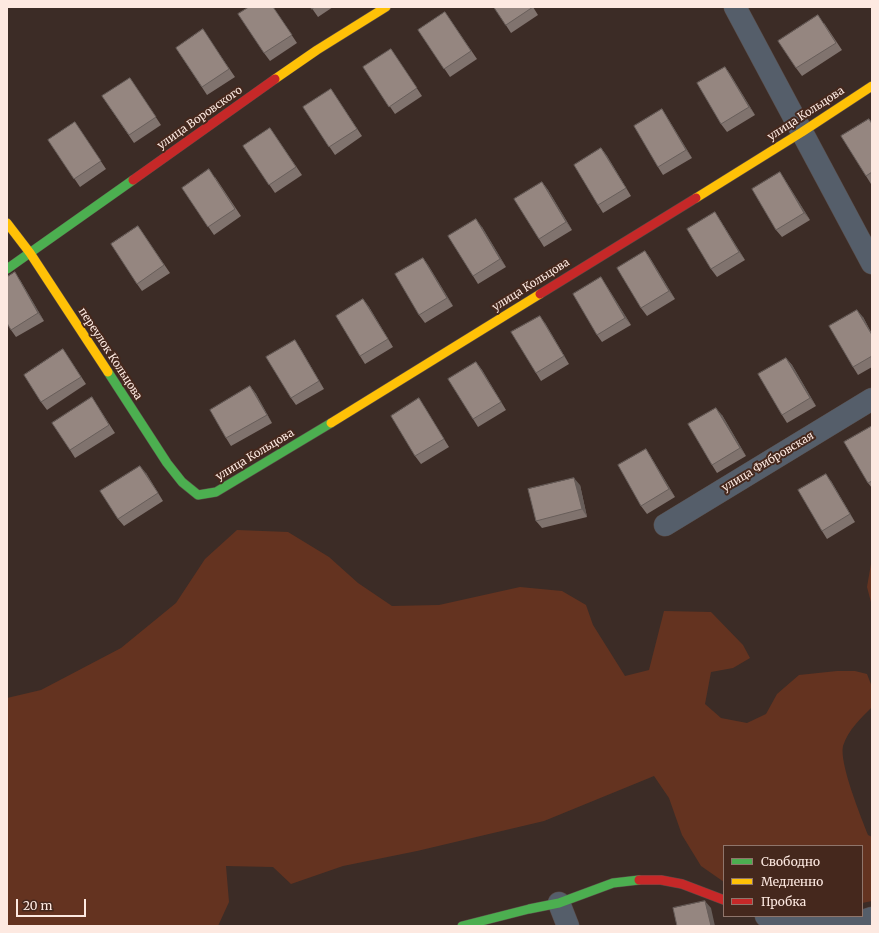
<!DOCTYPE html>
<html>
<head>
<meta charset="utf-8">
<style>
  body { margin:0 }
  #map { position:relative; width:879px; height:933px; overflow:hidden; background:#3c2c26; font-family:Merriweather,serif }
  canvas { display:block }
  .frame { position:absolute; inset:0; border:8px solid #fde9e1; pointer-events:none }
  .legend { position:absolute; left:723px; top:845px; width:140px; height:72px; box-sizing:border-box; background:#45281d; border:1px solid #8f756b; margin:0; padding:5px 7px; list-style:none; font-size:12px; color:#fde9e1 }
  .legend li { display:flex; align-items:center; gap:8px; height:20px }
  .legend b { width:20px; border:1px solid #8f756b }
  .scale { position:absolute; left:16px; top:899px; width:70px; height:18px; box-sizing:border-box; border:2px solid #fde9e1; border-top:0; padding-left:5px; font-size:12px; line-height:14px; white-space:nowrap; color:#fde9e1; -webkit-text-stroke:3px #45281d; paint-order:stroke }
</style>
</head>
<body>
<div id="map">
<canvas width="879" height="933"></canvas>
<div class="frame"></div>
<ul class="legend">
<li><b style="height:5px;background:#4caf50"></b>Свободно</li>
<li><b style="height:5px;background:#ffc107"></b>Медленно</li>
<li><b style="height:5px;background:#c62828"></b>Пробка</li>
</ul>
<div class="scale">20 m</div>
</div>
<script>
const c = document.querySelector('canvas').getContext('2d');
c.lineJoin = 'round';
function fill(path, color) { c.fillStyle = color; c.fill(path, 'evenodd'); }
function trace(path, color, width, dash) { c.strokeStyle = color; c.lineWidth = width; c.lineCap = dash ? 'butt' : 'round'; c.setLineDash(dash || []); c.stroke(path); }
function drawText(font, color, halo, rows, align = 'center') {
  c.font = font + ' Merriweather,serif'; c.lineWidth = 4; c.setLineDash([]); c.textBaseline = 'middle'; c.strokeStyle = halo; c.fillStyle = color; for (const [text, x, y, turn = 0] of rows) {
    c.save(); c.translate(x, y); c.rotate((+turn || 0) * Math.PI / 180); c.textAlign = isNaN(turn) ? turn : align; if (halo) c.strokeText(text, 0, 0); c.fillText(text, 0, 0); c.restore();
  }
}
fill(new Path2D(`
  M237,530L288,532L329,557L358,583L392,606L439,605L520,587L562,591L586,605L593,625L625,676L649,670L664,611L711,612L743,645L750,658L733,668L711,672L705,704L721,718L747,723L766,714L777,694L799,675L837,671H855L867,674L872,687V707C861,718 848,730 843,746C839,763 861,817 868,835L872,837V901L862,903V846H724V882L701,866L682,835L669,798L654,776L544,821L417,851L343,866L291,884L273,867L226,866L229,902L218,926H7V698L41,690L121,648L176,603L205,559Z
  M872,558V606L867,587Z`), '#643320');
const street = new Path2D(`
  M735,7L872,263
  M665,525L872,399
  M559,903L568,926
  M766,916L788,924L829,925L857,923L872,918`);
const fast = new Path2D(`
  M7,269L133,180
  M108,372L167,463L182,482L198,495L216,492L331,423
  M462,926L529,909L559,903L613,883L639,880`);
const slow = new Path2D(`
  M275,79L317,50L386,7
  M696,198L802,132L872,86
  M7,223L30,253L108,372
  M331,423L540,294`);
const jam = new Path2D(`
  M133,180L275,79
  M540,294L696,198
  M639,880H661L682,884L724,900`);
trace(street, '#594b46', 23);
trace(fast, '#594b46', 10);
trace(slow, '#594b46', 10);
trace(jam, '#594b46', 10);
trace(street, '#555e6a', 22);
trace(fast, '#4caf50', 9);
trace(slow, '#ffc107', 9);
trace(jam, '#c62828', 9);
fill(new Path2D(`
  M273,7L297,43L270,61L264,53Z
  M311,7H333L318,17Z
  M494,7H533L538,15L511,33Z
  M445,12L477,59L450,77L418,30Z
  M824,23L842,50L802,76L796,68Z
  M203,30L235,77L207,95L176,48Z
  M391,49L422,96L395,114L363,67Z
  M725,67L730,74L755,115L727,132L721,124Z
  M130,78L161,125L134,143L102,96Z
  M331,89L362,136L335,155L303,107Z
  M662,109L667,117L692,158L663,175L658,167Z
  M869,119L872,123V183L871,184L866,176Z
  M75,122L106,169L80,187L48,140Z
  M270,128L302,175L275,193L243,146Z
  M601,148L607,156L631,196L603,213L598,205Z
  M780,172L810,220L782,237L776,230Z
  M215,177L241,216L214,235L182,188Z
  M542,182L548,190L572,230L544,247L539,239Z
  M715,212L745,260L717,277L711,269Z
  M138,226L170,273L142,291L137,284Z
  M482,227L506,267L478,284L473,276Z
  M645,251L650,258L675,299L647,316L641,308Z
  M423,258L428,265L453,306L425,323L419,315Z
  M20,280L44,321L16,337L11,330Z
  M606,285L631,325L602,342L597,335Z
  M363,299L369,307L393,347L365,364L360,356Z
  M863,317L872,334V367L858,375L853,367Z
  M545,323L569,364L541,381L536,373Z
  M300,348L324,389L296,405L291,398Z
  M63,349L86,384L47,410L41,402Z
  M786,358L792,365L816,406L787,423L782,415Z
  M476,362L482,370L506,410L478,427L473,419Z
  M250,386L256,394L272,423L231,446L226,438Z
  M97,405L115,433L75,458L70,450Z
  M424,406L449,447L421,464L415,456Z
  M722,415L746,456L717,473L712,465Z
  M872,426V488L868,483Z
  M646,449L651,457L675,497L647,514L641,506Z
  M146,473L163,501L124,526L118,519Z
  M831,481L855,522L827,539L822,531Z
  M580,485L587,517L542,528L536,521Z`), '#80736e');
fill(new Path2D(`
  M725,67L730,74L755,115L749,107Z
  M662,109L667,117L692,158L686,150Z
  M601,148L607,156L631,196Z
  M780,172L810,220L804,213Z
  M542,182L548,190L572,230L566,222Z
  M715,212L745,260L739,252Z
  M476,219L482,227L506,267L500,259Z
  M645,251L650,258L675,299L669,291Z
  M423,258L428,265L453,306L447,298Z
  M15,272L20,280L44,321L38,313Z
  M601,277L631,325L625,318Z
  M363,299L369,307L393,347Z
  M857,310L863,317L872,334V335Z
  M540,316L545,323L569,364L564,356Z
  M295,340L300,348L324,389L319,381Z
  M786,358L792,365L816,406L810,398Z
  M476,362L482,370L506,410Z
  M250,386L256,394L272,423L267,415Z
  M716,408L722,415L746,456L740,448Z
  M646,449L651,457L675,497L669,489Z
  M140,466L146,473L163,501L158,493Z
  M826,474L831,481L855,522L850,514Z
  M574,478L580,485L587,517L582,509Z
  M705,901L711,908L715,926H711Z`), '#685e5a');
const building = new Path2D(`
  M249,7H273L292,35L264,53L238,14Z
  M311,7H315L312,9Z
  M494,7H533L506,25Z
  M445,12L471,51L444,69L418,30Z
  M818,15L836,43L796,68L778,41Z
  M203,29L229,69L202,87L176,48Z
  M391,49L417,88L389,107L363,67Z
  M725,67L749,107L721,124L697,83Z
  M130,78L156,117L129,135L102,96Z
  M331,89L357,129L329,147L303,107Z
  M662,109L686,150L658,167L634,126Z
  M869,119L872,124V172L866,176L841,136Z
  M75,122L101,161L74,179L48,140Z
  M270,128L296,167L269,185L243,146Z
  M601,148L626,188L598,205L574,165Z
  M209,169L235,209L208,227L182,188Z
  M780,172L804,213L776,230L752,189Z
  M542,182L566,222L539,239L514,199Z
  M715,212L739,252L711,269L687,229Z
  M476,219L500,259L473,276L448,236Z
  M138,226L164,265L137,284L111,244Z
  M645,251L669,291L641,308L617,268Z
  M423,258L447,298L419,315L395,274Z
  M15,272L38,313L11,330L7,323V277Z
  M601,277L625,318L597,335L573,294Z
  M363,299L388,339L360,356L336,316Z
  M857,310L872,335V356L853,367L829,326Z
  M540,316L564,356L536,373L511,332Z
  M295,340L319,381L291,398L266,357Z
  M63,349L81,377L41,402L24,375Z
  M786,358L810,398L782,415L758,374Z
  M476,362L501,402L473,419L448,379Z
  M250,386L267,415L226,438L210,410Z
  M92,397L109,425L70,450L52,423Z
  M419,398L444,439L415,456L391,416Z
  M716,408L740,448L712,465L688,424Z
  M872,426V481L868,483L844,442Z
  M646,449L669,489L641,506L618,465Z
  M140,466L158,493L118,519L100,491Z
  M826,474L850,514L822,531L798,490Z
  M574,478L582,509L536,521L528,489Z
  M705,901L711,926H677L673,908Z`);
fill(building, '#958680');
trace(building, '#685e5a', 1);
drawText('11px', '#fde9e1', '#45281d', [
  ["улица Кольцова",806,114,-33],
  ["улица Воровского",200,118,-35],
  ["улица Кольцова",531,285,-32],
  ["переулок Кольцова",110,354,57],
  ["улица Кольцова",255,455,-31],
  ["улица Фибровская",768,462,-31]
]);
</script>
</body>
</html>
